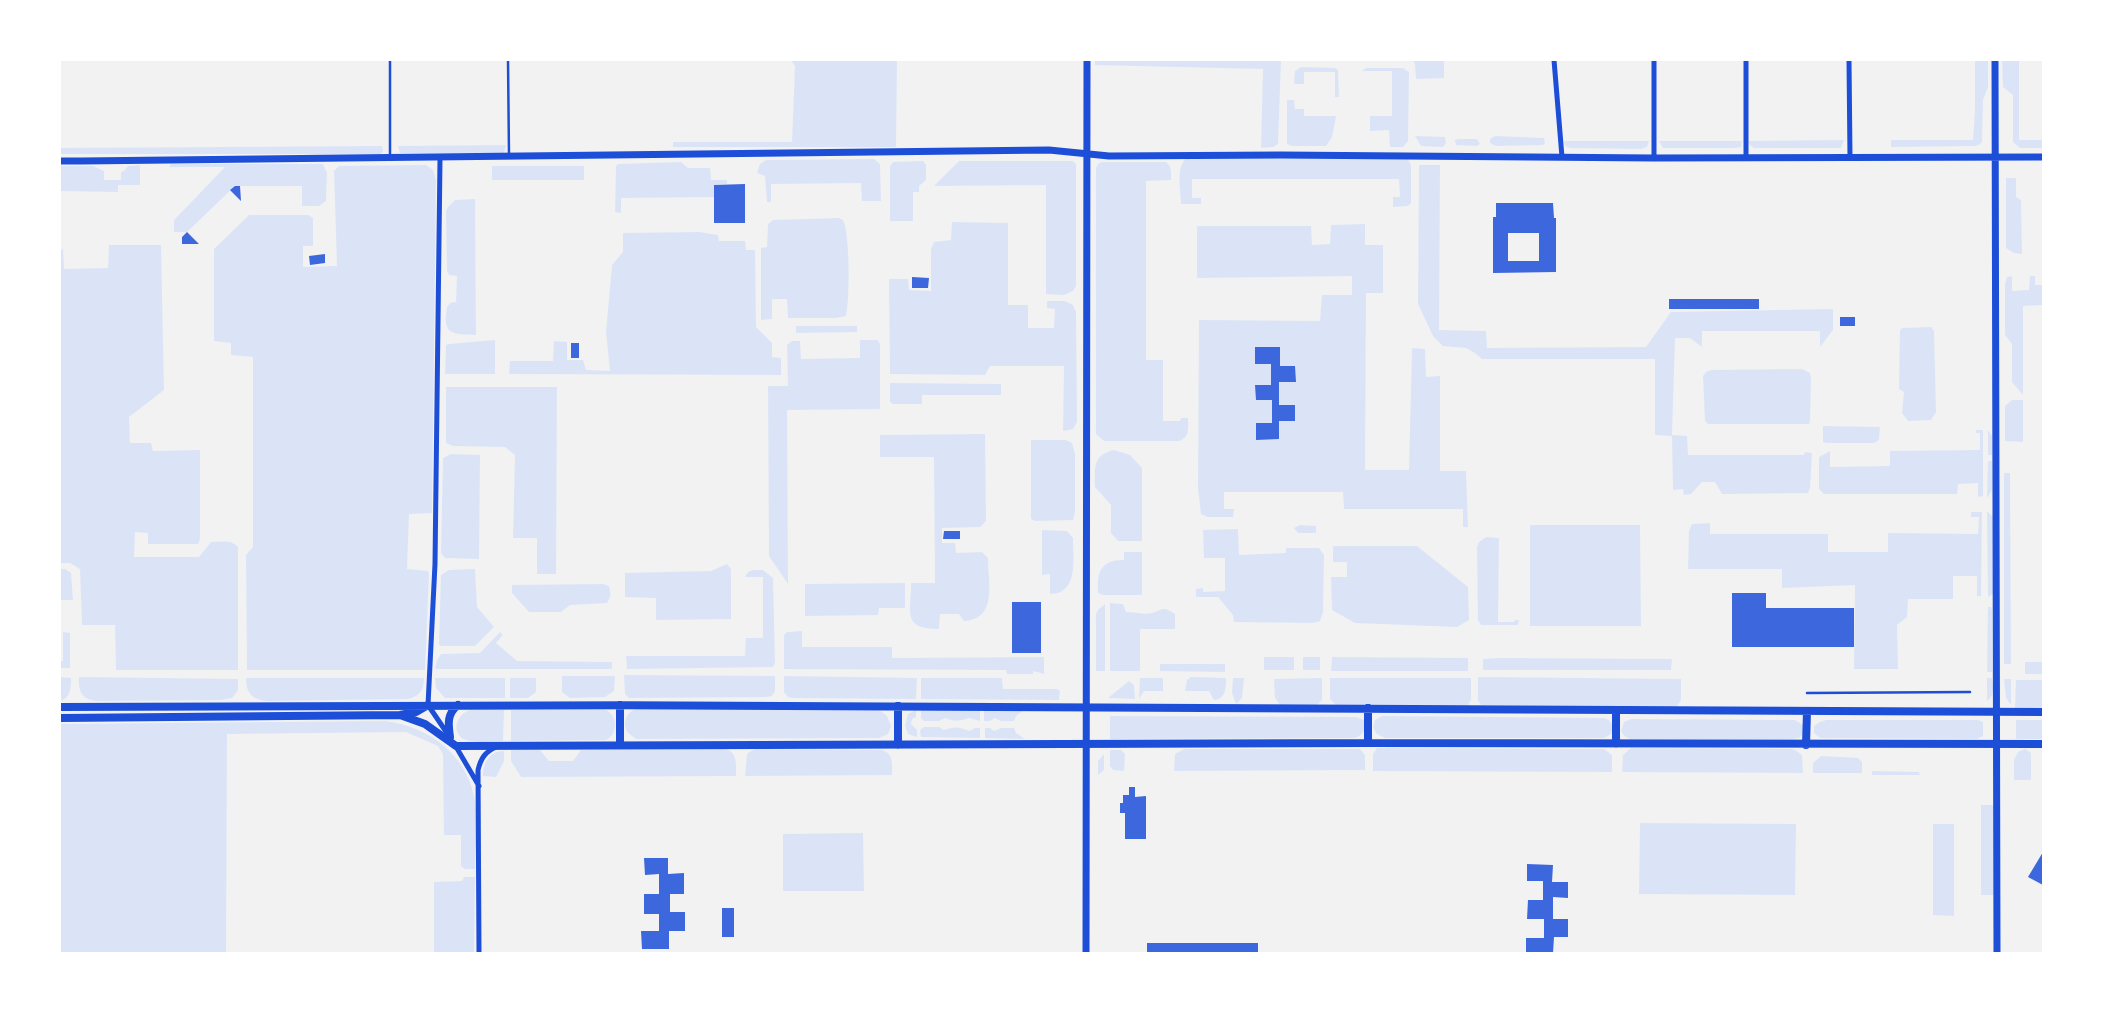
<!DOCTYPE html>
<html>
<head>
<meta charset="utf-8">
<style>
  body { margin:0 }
  #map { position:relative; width:2103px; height:1013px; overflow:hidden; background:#f2f2f2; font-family:"Source Sans 3",sans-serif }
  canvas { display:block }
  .frame { position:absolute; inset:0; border:61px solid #fff; pointer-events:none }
</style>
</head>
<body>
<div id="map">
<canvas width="2103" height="1013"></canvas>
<div class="frame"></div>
</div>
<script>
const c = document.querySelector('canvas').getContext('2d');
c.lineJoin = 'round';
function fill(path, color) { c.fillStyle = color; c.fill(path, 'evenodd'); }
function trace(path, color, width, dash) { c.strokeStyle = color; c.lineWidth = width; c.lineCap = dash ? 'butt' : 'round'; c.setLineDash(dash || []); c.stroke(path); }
fill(new Path2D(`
  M791,60H897L896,147H673V142H792L795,66Z
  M1095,60H1281L1278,144L1273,147L1261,148L1263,69L1095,65Z
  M1413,60H1444V78L1416,79L1415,64Z
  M1975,60H1988V87L1983,100L1982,142L1979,145L1974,146L1891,147V140H1973L1975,109Z
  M2002,60H2019V140H2043V148H2020L2013,142V95L2003,87Z
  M1301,67L1335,68L1338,70L1339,97H1335V72H1304V84H1294L1295,71Z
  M1366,68H1403L1409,72L1408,141L1403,147H1390L1389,130L1370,131V116H1392V71H1362Z
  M1287,100H1294L1295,109H1304V116H1336L1332,137L1326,146H1292L1287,144Z
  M1415,136L1445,137L1446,143L1443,147L1421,146Z
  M1495,136L1544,138L1545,143L1543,145L1496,146L1490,143V139Z
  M1458,139H1477L1480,144L1477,146L1456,145L1455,140Z
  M1844,140L1841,148H1754L1749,144V141Z
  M1564,141H1649L1647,147L1641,149L1570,148L1565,146Z
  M1659,141H1742L1741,147L1734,148H1663Z
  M506,145L504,153H400L398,146Z
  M382,146L383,151L381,154H60V148Z
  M1187,158H1407L1411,165V203L1408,206L1393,207V197H1400L1399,179H1192V198H1201V204H1181C1181,192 1175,165 1187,158Z
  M874,159L880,164L881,201H862L861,183L771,184V202H767L765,176L757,173L760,164L766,160Z
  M923,161L926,165V180L919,186V192H913V221H890V166L893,162Z
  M959,161H1073L1076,164V286L1073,291L1064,295L1046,294V185L934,186Z
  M681,162L688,168H710L711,180H727V184L714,185V197L621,198V213L615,212L616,166L618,164Z
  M1101,162H1166C1172,166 1171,173 1171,180L1146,181V360H1163V421H1180L1181,418H1188C1188,428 1190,437 1179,441H1104L1096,434V168L1098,164Z
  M171,164H323L327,173L326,201L319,206H302V186H235L187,232H174V220L177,217L225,167H169Z
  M140,165V185H118V192L60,191V166H93L104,171V180H121V172L124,171L128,166Z
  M426,165L433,170L436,180L432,513L409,514L407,569L428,571L429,574L425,670H247L246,555L253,547V357L231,355V343L214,341V249L249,215H308L313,218V246H303V267L337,266L334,171L339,166Z
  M1419,165H1440L1439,330L1486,331L1487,348L1646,347L1671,312L1833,309V330L1820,347V331H1702V347L1690,338H1675L1672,435L1687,436L1688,455H1804L1805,452L1812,453L1810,488L1808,493L1722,494L1715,482H1702L1691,494L1684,495L1683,489L1673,490L1672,436L1655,435V359H1482L1475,353L1466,348L1443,346L1433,336L1418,304Z
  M492,166H584V180H492Z
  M2006,178H2016V197L2021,200L2022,254L2014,253L2006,248Z
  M475,199L476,335C452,334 442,335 447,307L450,303L456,302L457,276L449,275L447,271L446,211L448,207L455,200Z
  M839,218L843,220C850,233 850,300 846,316L836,318H788L787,299H772V319L761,320V248L767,247L768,224L773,220Z
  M952,222L1008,223V305H1028V328H1054L1055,309L1047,308V301H1065L1073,305L1076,312L1077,422L1073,429L1063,431L1064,366H990L985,375L890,374L889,279H908L909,290L931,291V249L934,242L951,240Z
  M1365,224V245H1383V293H1366L1365,470H1409L1412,348L1425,349L1426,377L1440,376V471H1466L1468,527H1463V509H1344L1343,492H1224V509H1234L1233,517H1208L1201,514L1198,488L1199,320L1320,321L1322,295H1352V276L1197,278V226H1311L1312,245L1330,244L1331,225Z
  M699,232L718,235L719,241H745L746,250H755L756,327L772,343V357L781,358V375L509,374L510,361H553L554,341L567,342V360H583L586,370L610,371L606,332L612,265L623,252V233Z
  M109,245H161L164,390L129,417L130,443H151L153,451L200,450V539L198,544H148V533L135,532L134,557H199L211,542C221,542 231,539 238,547V670H116L115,625H82L80,569L70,563H60V250L63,249L64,269L108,268Z
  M2012,276V291L2029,290L2030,276H2035V285H2043V305L2023,306V395L2012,382V344L2005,335V284L2007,277Z
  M796,326H857V332L796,333Z
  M1931,327L1934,331L1936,412L1931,420L1908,421L1902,413L1904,392L1899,389L1900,331L1902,328Z
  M495,340V374H445L446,345L449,344Z
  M860,340H878L880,344V409L787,410L788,584L769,556L768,386H788L787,345L792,341H800L801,359L860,358Z
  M1802,369L1810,373L1811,378L1810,420L1809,424H1708L1705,421L1703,376L1706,372L1711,370Z
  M890,383L1001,384V395H922V404H893L890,402Z
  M446,387H557L556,574H537V538H513L515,455L505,447L453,446L446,443Z
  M2012,400H2023V442L2005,441V406Z
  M1823,426L1880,427L1879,440L1874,443H1826L1823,442Z
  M1976,430H1983V496L1978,497V483L1958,484L1957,494H1824L1819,489V457L1830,451V467L1890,466V451L1980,450V433H1976Z
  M1988,430L1992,436V455H1988Z
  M985,434L986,521L980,527L942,528V543H955L956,553L982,552L988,558C988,583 998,619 964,621L959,614H940L939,629C902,629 911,613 911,583H935L934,457H880V435Z
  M1031,440H1066L1072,443L1075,454V512L1073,520L1035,521L1031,519Z
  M1114,450L1130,455L1142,468V541H1118L1111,533V505L1095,487C1095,468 1092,455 1114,450Z
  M451,454L480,455L479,559L445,558L441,553L443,458Z
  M1988,461H1992V490L1987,498Z
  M2004,473H2010L2011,664H2004Z
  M1987,511L1993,517V594L1988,597Z
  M1971,512H1982L1981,596H1977V576H1953V599H1908L1907,617L1897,625L1898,669H1854L1855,585L1782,588V569H1688L1689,531L1692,524L1710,523V534H1828V552H1888V533L1978,534L1979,517H1971Z
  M1300,525L1316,526V533H1298L1294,528Z
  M1530,525H1640L1641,626H1530Z
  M1238,529L1239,555L1286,553V548H1319L1324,555L1323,612L1320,621L1313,623L1234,622L1233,615L1218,597H1196V589L1203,588V592L1225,591V558H1204L1203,530Z
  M1042,530L1067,531L1073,538C1073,558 1079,594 1050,594V574L1042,575Z
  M1486,537L1499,538L1498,622H1514L1515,620H1519L1518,625H1481L1478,620L1477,547L1479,542Z
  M1333,546H1417L1468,587L1469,620L1457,627L1355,623L1332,610L1331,577H1347V562H1333Z
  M1124,552H1142V595H1103L1098,593C1097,572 1100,560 1124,560Z
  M727,564L731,569V619L656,620V598L625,597V573L711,571Z
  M60,569H65L71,573L73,600H60Z
  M475,569L477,607L494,627L475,646H440L439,644L441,575L449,570Z
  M753,570H763L773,578L775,662L773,667L627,669L626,656H745L746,638H763V577H745L748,572Z
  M905,583V608H879L878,615L805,616V584Z
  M603,584L609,586C611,593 611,597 607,603L570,605L561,612H529L512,593V585Z
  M1110,603L1123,604L1126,612C1134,612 1145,615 1152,613C1164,609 1162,606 1175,614V629H1140V671H1110Z
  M1105,604V671H1096V614L1098,610Z
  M1988,607H1991L1992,610V672H1987Z
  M802,631V647H892V658L1044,657V674L1033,671V674H1007L1006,670L784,669V635L787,632Z
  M63,632L70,633V668H60V661H63Z
  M500,632L503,635L496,643L517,661L612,662V669H435L437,660L441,654L480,653Z
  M1264,657H1294V670H1264Z
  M1303,657H1320V670H1303Z
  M1332,657L1468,658V671H1331Z
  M1499,658L1672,659L1671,670H1483V659Z
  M2025,662H2043V674H2025Z
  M1160,664H1225V672L1160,671Z
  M624,675L775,676V691L772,696L766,697L629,698L625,694Z
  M562,676H615L614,691L605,697L570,698L562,692Z
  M784,676L917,678L916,699L792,698L788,697L784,692Z
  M60,677L71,678C71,687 71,698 60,701Z
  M79,677L238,679V690L232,698L221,700L96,701C82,699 78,692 79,677Z
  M1191,677L1226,678C1226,688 1226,699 1214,700L1209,691H1185L1187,680Z
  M1478,677L1681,679V700L1676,708L1481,705L1478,700Z
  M246,678H424C424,690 420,697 407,699L269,701C253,700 246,694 246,678Z
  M435,678H505V698H445L436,688Z
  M510,678H536V692L528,698H510Z
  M921,678H1002L1003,689H1057L1060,691L1059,700L921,699Z
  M1140,678H1163V691H1144L1139,699Z
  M1233,678H1244L1242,698L1236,704L1232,693Z
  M1322,678V700L1316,706L1280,705L1275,698L1274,679Z
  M1330,678H1471V699L1468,706H1337L1330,699Z
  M1987,678H1992C1993,687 1995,696 1987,701Z
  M2004,679H2011V705L2006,698Z
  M2016,680H2043V709H2015Z
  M1129,681L1134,685L1135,699L1108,698Z
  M637,708L878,709L887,716L891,726L888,734L879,738L636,739L627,732C622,721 626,713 637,708Z
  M470,710H504L503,741C492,741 477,743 466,740C450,734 456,714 470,710Z
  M511,710H606C618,716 618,734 606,740L511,741Z
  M916,710V717L912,719L911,724L917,730V737L908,734L905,726L908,714Z
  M921,710H980V721L969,718C960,721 955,722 945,718L939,721H924L921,718Z
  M984,710H1024L1016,716L1014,721H1001L995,718L990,721H984Z
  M1110,716L1356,717L1364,720C1367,729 1363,735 1355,738L1110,739Z
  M1382,716L1604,718C1612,720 1614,727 1611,734L1604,738H1385L1377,734L1373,728L1375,720Z
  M1631,719L1795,720L1803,725V734L1799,738L1792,739H1630L1624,736L1621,731L1624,722Z
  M1826,720H1978L1983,722V736L1977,739L1820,738L1814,733V726L1820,722Z
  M2016,720H2043V739H2016Z
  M385,721C432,727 470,757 476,807C478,827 475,849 475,869H465L461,866V835H444L443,754L438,746L406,732L227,734L226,953H60V724Z
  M924,727H939L944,730C956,726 958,727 970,731L975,728H980V738L921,737L920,730Z
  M985,728H990L994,731L1001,728H1014L1016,733L1025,739L985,738Z
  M1377,748L1604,749L1612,755V772L1373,771V754Z
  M1631,748L1790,749L1795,750L1802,755L1803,773L1622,772L1623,755Z
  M726,749C738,753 736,766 736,776L521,777L511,761V750H540L549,761H573L581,750Z
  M754,749L882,750C894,754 892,764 892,775L745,776L747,754Z
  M1184,749H1360L1365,755V770L1174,771L1175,754Z
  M2025,749L2031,753V780H2014V760L2018,752Z
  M1110,750H1121L1125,754L1124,771L1113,770L1110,766Z
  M504,751V761L496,777L483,776C483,763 489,751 504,751Z
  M1104,754V770L1098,775V761Z
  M1821,756L1858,758L1862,762V773H1813V763Z
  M1872,771L1919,772L1920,775H1872Z
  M1981,805H1994V895H1981Z
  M1640,823L1796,824L1795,895L1639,894Z
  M1933,824H1954V916L1933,915Z
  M863,833L864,891H783V834Z
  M464,877H475L474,953H434V882L462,881Z`), '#dbe4f7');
fill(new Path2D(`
  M745,184V223H714V185Z
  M235,186H240L241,201L230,190Z
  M1496,203H1553L1554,218H1556V272L1493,273V217H1496ZM1508,233H1539V261H1508Z
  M187,232L199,244H182V237Z
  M325,254V263L310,265L309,256Z
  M912,277L929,278L928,288H912Z
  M1669,299H1759V309H1669Z
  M1840,317H1855V326H1840Z
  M571,343H579V358H571Z
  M1255,347H1280V366H1295L1296,382H1279V405H1295V421H1279V439L1256,440V423H1272V400H1256L1255,385H1271V364H1255Z
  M944,531H960V539H943Z
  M1732,593H1766V608H1854V647H1732Z
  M1012,602H1041V653H1012Z
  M1129,787H1135V797L1146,796V839H1125V813H1120V803H1123V795H1129Z
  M2043,852V885L2028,877Z
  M644,858H668V874L684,873V894H670V912H685V931H669V949H642L641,931H659V914H644V894H659V874L645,875Z
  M1527,864L1553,865L1552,882H1568V898L1553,897V919H1568V937H1554L1553,953H1526V938H1544V919H1527L1528,900H1543V881H1527Z
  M722,908H734V937H722Z
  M1147,943H1258V953H1147Z`), '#3d67dc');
trace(new Path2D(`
  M508,60L509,156
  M390,157V60
  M1807,693L1970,692`), '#1d4ed8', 2.5);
trace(new Path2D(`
  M1554,60L1562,157
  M1654,60V158
  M1849,60L1850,158
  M1746,158V60
  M440,159L435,564L428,705L449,736
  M455,745L479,786
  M479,953L478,770C481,758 485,752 496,747`), '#1d4ed8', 5);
trace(new Path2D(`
  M1995,60L1997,953
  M60,161C390,160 720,153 1049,150L1109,156L1281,155L1654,158L2043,157
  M1086,953L1087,60`), '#1d4ed8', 7);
trace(new Path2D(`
  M620,705V745
  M898,706V745
  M60,707C721,703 1382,707 2043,712
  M1616,710V744
  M400,715L425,724L456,746L1368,743L2043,744
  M60,718L400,715L416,712L428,705
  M450,737C448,723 447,714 458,705
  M1368,743V708
  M1806,745L1807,711`), '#1d4ed8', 8);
</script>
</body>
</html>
